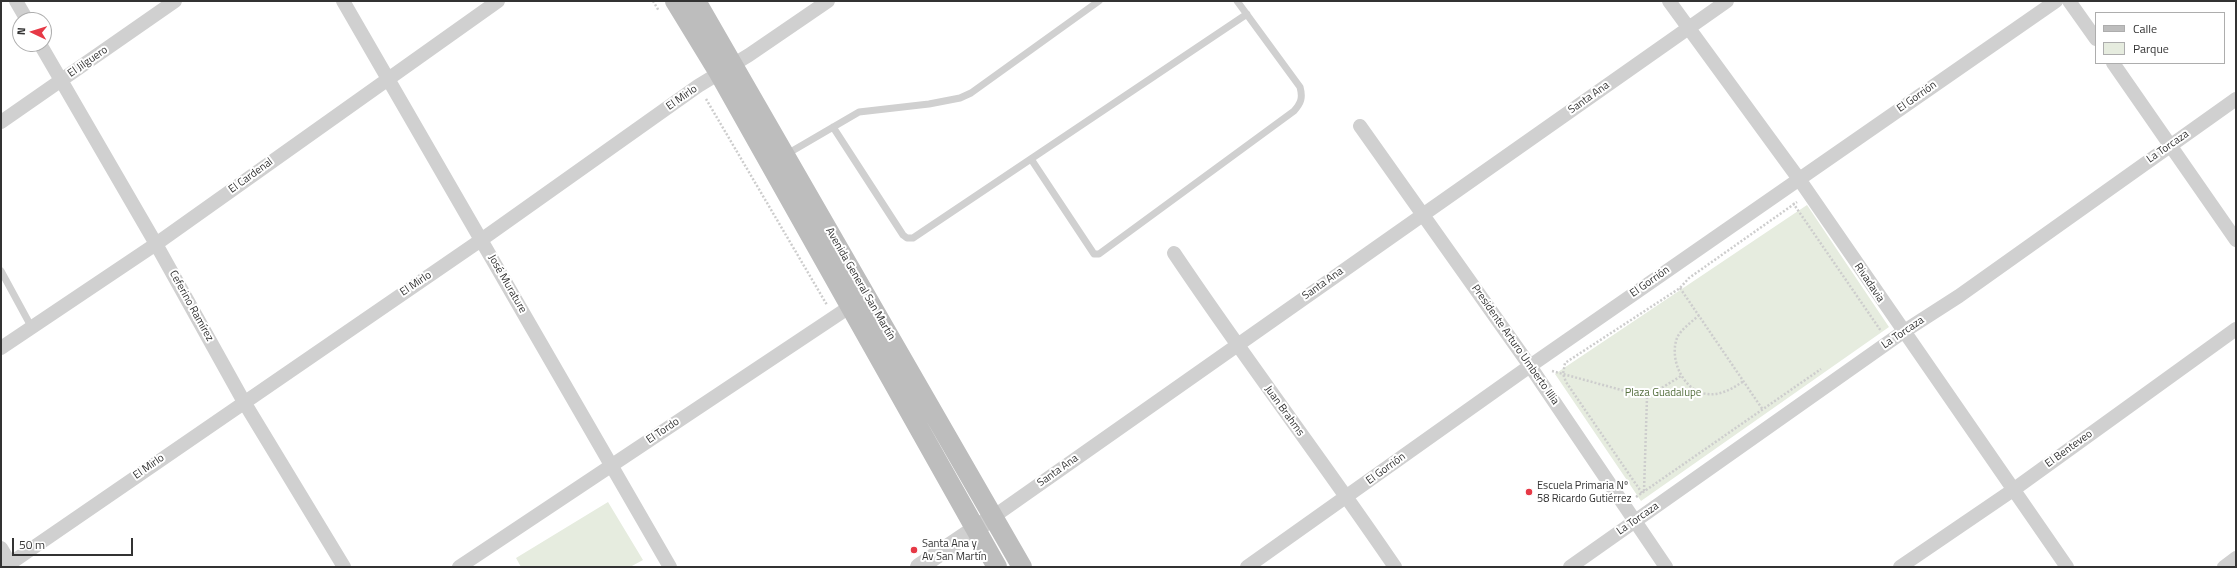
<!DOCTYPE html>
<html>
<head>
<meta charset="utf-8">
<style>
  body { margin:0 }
  #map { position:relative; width:2237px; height:568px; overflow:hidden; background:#fff; font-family:"Titillium Web",sans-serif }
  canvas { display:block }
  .frame { position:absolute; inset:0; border:2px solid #333; pointer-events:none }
  .legend { position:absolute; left:2095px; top:12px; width:130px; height:52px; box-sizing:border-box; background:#fff; border:1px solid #adadad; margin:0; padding:5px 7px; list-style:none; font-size:12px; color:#333 }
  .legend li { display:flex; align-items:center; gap:8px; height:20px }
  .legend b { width:20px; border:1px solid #adadad }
  .north { position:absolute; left:12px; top:12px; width:40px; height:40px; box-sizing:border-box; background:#fff; border:1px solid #adadad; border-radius:50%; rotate:274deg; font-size:11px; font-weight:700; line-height:16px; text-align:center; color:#333 }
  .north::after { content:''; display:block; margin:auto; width:14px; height:18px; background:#e63946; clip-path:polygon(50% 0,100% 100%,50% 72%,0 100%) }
  .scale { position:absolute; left:12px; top:538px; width:121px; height:18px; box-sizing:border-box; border:2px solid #333; border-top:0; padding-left:5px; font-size:12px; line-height:14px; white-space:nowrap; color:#333; -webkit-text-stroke:3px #fff; paint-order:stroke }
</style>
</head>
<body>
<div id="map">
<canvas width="2237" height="568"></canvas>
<div class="frame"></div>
<ul class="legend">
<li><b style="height:5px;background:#bdbdbd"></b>Calle</li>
<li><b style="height:11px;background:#e6ecdf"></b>Parque</li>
</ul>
<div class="north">N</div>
<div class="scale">50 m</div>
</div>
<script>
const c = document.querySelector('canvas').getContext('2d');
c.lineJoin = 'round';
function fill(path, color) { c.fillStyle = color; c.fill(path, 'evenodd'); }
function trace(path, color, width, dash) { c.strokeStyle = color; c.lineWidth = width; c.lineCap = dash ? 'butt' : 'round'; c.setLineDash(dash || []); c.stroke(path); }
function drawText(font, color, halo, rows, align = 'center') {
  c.font = font + ' "Titillium Web",sans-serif'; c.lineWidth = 4; c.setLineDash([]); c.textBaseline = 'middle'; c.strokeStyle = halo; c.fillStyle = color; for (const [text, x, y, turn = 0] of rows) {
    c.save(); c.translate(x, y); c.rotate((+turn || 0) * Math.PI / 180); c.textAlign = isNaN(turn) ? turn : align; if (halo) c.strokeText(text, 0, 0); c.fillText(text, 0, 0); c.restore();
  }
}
fill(new Path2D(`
  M1807,205L1889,327L1641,501L1555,374Z
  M608,502L643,560L630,567H521L516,558Z`), '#e6ecdf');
trace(new Path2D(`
  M653,1L659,11
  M706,99L827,305
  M1793,203L1881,331
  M1680,288L1763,410
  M1699,315C1692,322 1681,329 1677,338C1669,359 1683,391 1707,394C1721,396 1733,388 1744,381
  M1552,371L1647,397L1681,376
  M1644,491L1647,397
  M1642,493L1566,382L1563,374L1565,363L1680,288L1689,278L1797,202
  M1636,497L1821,369`), '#cdcdcd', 2.5, [2, 2]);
trace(new Path2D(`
  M833,127L903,235L907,238H913L1247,14
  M787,154L859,112L929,104L960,98L971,93L1099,1
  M1031,159L1092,251L1094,254H1099L1294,111C1301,103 1303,98 1300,87L1237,1
  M1,271L32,328`), '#d0d0d0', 7);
trace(new Path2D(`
  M16,1L27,20
  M343,1L670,567
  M1669,1L1799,179L2067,567
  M2069,1L2096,39
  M40,44L156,244L244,402L344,567
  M2113,63L2236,240
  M1,122L175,1
  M1360,126L1530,366L1666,567
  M1174,253C1245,359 1323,461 1395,567
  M1,348L156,244L498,1
  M993,517L1727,1
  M1,548L12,567
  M5,567L481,240L698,86L749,55L828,1
  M459,567L857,302
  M1247,567L1530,366L2056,1
  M1570,567L1903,332L1959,296L2236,99
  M1900,567L2013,490L2236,329
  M2224,567L2236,558`), '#d0d0d0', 14);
trace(new Path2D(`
  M919,567L993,517`), '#d0d0d0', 18);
trace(new Path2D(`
  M675,1L719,73L997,567
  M696,1L1022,567`), '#bdbdbd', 20);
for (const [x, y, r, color] of [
  [1529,492,4,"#e63946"],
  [914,550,4,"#e63946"]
]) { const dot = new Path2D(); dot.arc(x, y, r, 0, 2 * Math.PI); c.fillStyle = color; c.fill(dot); trace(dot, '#fff', 1.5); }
drawText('11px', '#333', '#fff', [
  ["El Jilguero",88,62,-35],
  ["El Gorrión",1917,97,-35],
  ["El Mirlo",682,98,-35],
  ["Santa Ana",1589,98,-35],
  ["La Torcaza",2168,147,-35],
  ["El Cardenal",251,176,-36],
  ["El Gorrión",1650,282,-35],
  ["Rivadavia",1869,283,56],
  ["El Mirlo",416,284,-34],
  ["José Murature",507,284,60],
  ["Avenida General San Martín",860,284,60],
  ["Santa Ana",1323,284,-35],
  ["Ceferino Ramírez",191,306,61],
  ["La Torcaza",1903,333,-34],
  ["Presidente Arturo Umberto Illia",1515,345,55],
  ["Juan Brahms",1284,411,54],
  ["El Tordo",663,431,-34],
  ["El Benteveo",2069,449,-36],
  ["El Mirlo",149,467,-35],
  ["El Gorrión",1386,469,-36],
  ["Santa Ana",1058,471,-35],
  ["La Torcaza",1638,519,-35]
]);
drawText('11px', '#56703f', '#fff', [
  ["Plaza Guadalupe",1663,393]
]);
drawText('11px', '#333', '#fff', [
  ["Escuela Primaria Nº",1537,486],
  ["58 Ricardo Gutiérrez",1537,499],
  ["Santa Ana y",922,544],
  ["Av San Martín",922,557]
], 'left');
</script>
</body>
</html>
